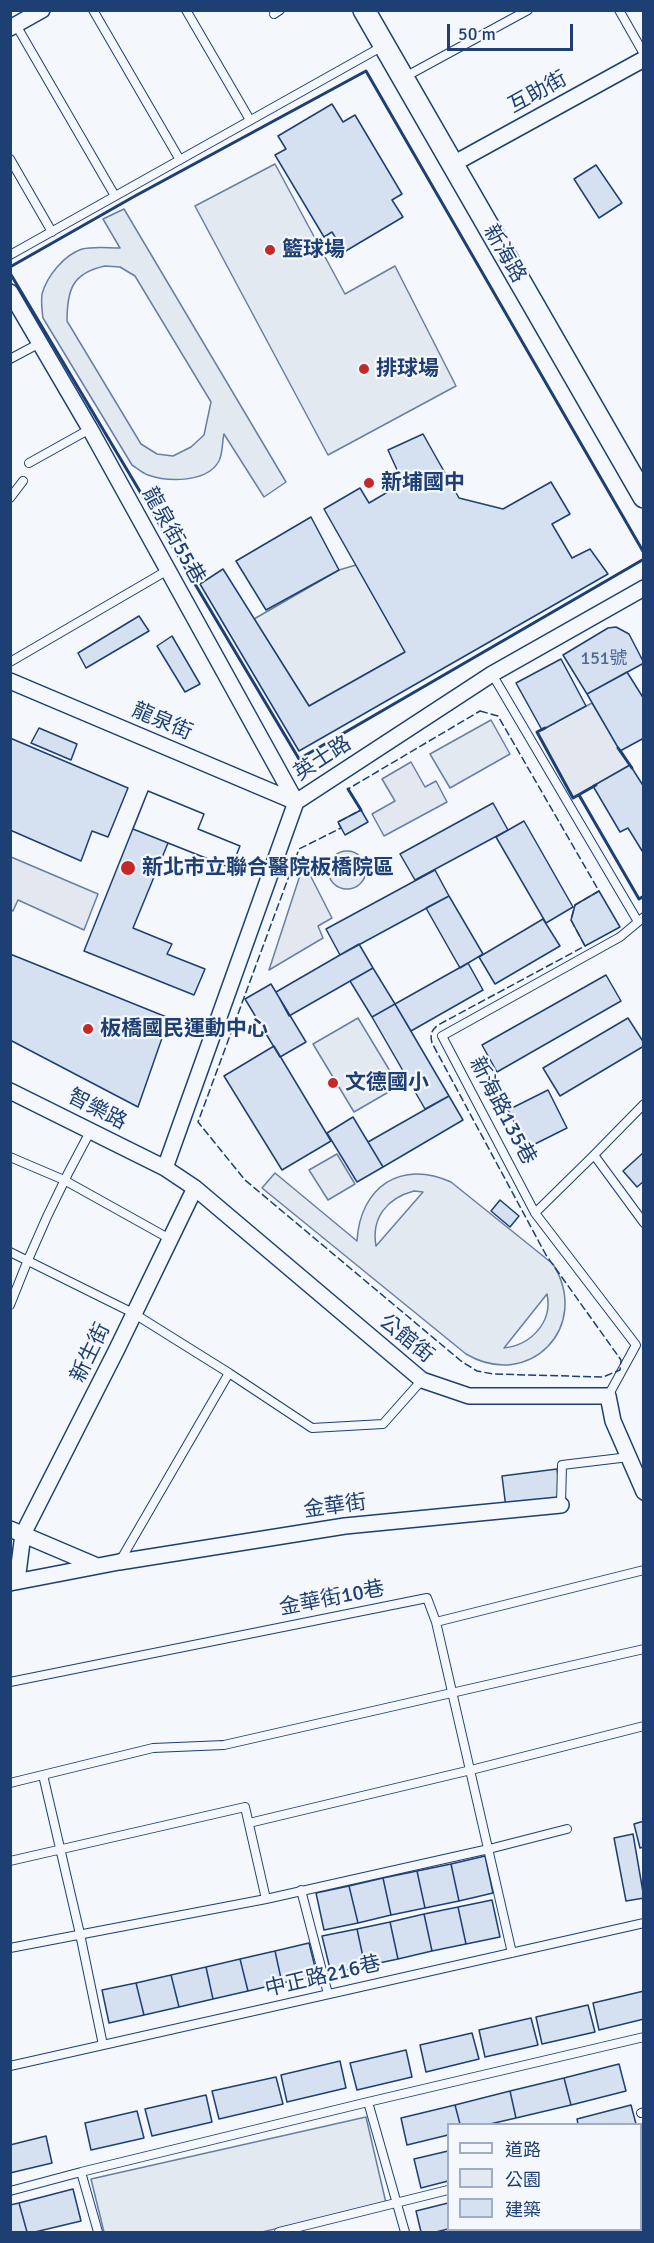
<!DOCTYPE html>
<html>
<head>
<meta charset="utf-8">
<style>
  body { margin:0 }
  #map { position:relative; width:654px; height:2243px; overflow:hidden; background:#f4f7fb; font-family:Signika,"Noto Sans TC",sans-serif }
  canvas { display:block }
  .frame { position:absolute; inset:0; border:12px solid #1d3f73; pointer-events:none }
  .legend { position:absolute; left:447px; top:2123px; width:195px; height:108px; box-sizing:border-box; background:#f4f7fb; border:2px solid #9eadc5; margin:0; padding:8px 10px; list-style:none; font-size:18px; color:#1d3f73 }
  .legend li { display:flex; align-items:center; gap:12px; height:30px }
  .legend b { width:30px; border:2px solid #9eadc5 }
  .scale { position:absolute; left:447px; top:24px; width:126px; height:27px; box-sizing:border-box; border:3px solid #1d3f73; border-top:0; padding-left:8px; font-size:18px; line-height:21px; white-space:nowrap; color:#1d3f73; -webkit-text-stroke:4px #f4f7fb; paint-order:stroke }
</style>
</head>
<body>
<div id="map">
<canvas width="654" height="2243"></canvas>
<div class="frame"></div>
<ul class="legend">
<li><b style="height:8px;background:#f4f7fb"></b>道路</li>
<li><b style="height:16px;background:#e3e9f0"></b>公園</li>
<li><b style="height:16px;background:#d5e0f0"></b>建築</li>
</ul>
<div class="scale">50 m</div>
</div>
<script>
const c = document.querySelector('canvas').getContext('2d');
c.lineJoin = 'round';
function fill(path, color) { c.fillStyle = color; c.fill(path, 'evenodd'); }
function trace(path, color, width, dash) { c.strokeStyle = color; c.lineWidth = width; c.lineCap = dash ? 'butt' : 'round'; c.setLineDash(dash || []); c.stroke(path); }
function drawText(font, color, halo, rows, align = 'center') {
  c.font = font + ' Signika,"Noto Sans TC",sans-serif'; c.lineWidth = 4.5; c.setLineDash([]); c.textBaseline = 'middle'; c.strokeStyle = halo; c.fillStyle = color; for (const [text, x, y, turn = 0] of rows) {
    c.save(); c.translate(x, y); c.rotate((+turn || 0) * Math.PI / 180); c.textAlign = isNaN(turn) ? turn : align; if (halo) c.strokeText(text, 0, 0); c.fillText(text, 0, 0); c.restore();
  }
}
const green = new Path2D(`
  M275,164L345,294L395,266L456,386L328,455L195,206Z
  M124,209L286,482L264,497L224,434C222,442 223,453 219,461C207,483 168,482 148,475C142,473 137,468 132,465L43,318C42,311 41,302 42,294C47,276 64,255 82,249C95,246 108,248 120,248L103,219ZM105,266L120,267L135,276L211,402L204,435L191,447L173,456L157,454L141,444L67,321C67,290 72,273 105,266Z
  M356,565L405,652L309,706L254,619L339,570Z
  M491,720L510,754L450,788L430,754Z
  M328 870a19 19 0 1 1 38 0a19 19 0 1 1-38 0Z
  M358,1018L399,1086L354,1112L313,1044Z
  M337,1154L355,1184L328,1200L309,1170Z
  M275,1173L357,1241C360,1187 401,1159 451,1182L553,1264C592,1327 529,1391 466,1354L262,1188ZM414,1191L423,1192L376,1246C371,1218 387,1198 414,1191ZM547,1294C553,1322 531,1345 504,1348Z
  M366,2117L386,2203L262,2232H104L91,2179Z`);
fill(green, '#e3e9f0');
trace(green, '#687fa3', 1.5);
const parking = new Path2D(`
  M592,703L630,765L573,798L537,732Z
  M411,762L425,787L436,781L447,802L384,836L372,814L395,801L382,779Z
  M11,857L98,894L84,930L18,900L13,911L11,910Z
  M304,863L332,918L318,926L323,938L269,970Z`);
fill(parking, '#e3e8f0');
trace(parking, '#687fa3', 1.5);
const building = new Path2D(`
  M332,104L343,122L355,115L402,194L392,200L403,217L344,252L332,232L324,237L275,155L286,149L278,136Z
  M596,165L622,203L599,218L574,179Z
  M423,434L459,498L503,509L551,482L570,514L552,524L572,558L590,549L608,574L299,751L200,584L223,569L309,706L405,652L324,509L360,488L369,503L403,483L388,450Z
  M311,517L339,570L266,610L236,561Z
  M139,616L149,631L86,668L78,653Z
  M616,627L629,634L644,663L587,694L563,655L608,628Z
  M172,636L200,684L185,692L157,646Z
  M561,659L586,706L542,730L516,683Z
  M627,672L644,699V738L620,751L587,694Z
  M39,728L77,744L71,760L31,743Z
  M10,738L128,788L108,837L92,831L81,861L10,830Z
  M630,765L644,787V854L628,828L620,832L593,786Z
  M148,791L204,814L198,829L240,846L231,868L168,843L133,928L172,944L167,954L205,969L194,995L84,951Z
  M148,791L204,814L198,829L240,846L231,868L133,829Z
  M493,803L508,830L415,880L400,854Z
  M361,810L368,822L345,835L338,822Z
  M524,821L573,907L546,923L496,837Z
  M435,870L449,896L340,955L326,929Z
  M599,891L620,927L585,946L571,920L575,905Z
  M449,896L483,954L460,968L426,908Z
  M543,919L560,946L495,984L479,957Z
  M359,944L373,968L289,1016L276,992Z
  M10,954L169,1018L138,1107L10,1040Z
  M468,963L483,990L411,1031L395,1004Z
  M373,968L395,1004L372,1017L350,981Z
  M606,975L621,1001L497,1072L482,1045Z
  M271,984L306,1042L280,1057L245,999Z
  M395,1004L449,1096L425,1109L372,1017Z
  M628,1018L644,1043V1046L560,1096L543,1068Z
  M274,1046L331,1141L282,1170L224,1076Z
  M548,1090L567,1128L527,1148L508,1110Z
  M449,1096L463,1120L383,1167L368,1142Z
  M353,1117L383,1167L357,1182L327,1133Z
  M644,1152V1181L637,1187L623,1171Z
  M500,1200L519,1216L510,1227L491,1211Z
  M557,1469L561,1500L506,1508L502,1476Z
  M644,1821V1847L640,1848L634,1824Z
  M633,1834L644,1898L626,1901L614,1838Z
  M485,1856L493,1893L459,1901L451,1864Z
  M451,1864L459,1901L425,1908L417,1871Z
  M417,1871L425,1908L391,1915L383,1878Z
  M383,1878L391,1915L358,1923L349,1886Z
  M349,1886L358,1923L324,1930L316,1893Z
  M492,1900L500,1937L466,1944L458,1907Z
  M458,1907L466,1944L432,1951L424,1914Z
  M424,1914L432,1951L398,1959L390,1922Z
  M390,1922L398,1959L365,1966L357,1929Z
  M357,1929L365,1966L331,1973L322,1936Z
  M309,1943L317,1975L282,1983L275,1951Z
  M275,1951L282,1983L248,1991L240,1959Z
  M240,1959L248,1991L213,1999L206,1967Z
  M206,1967L213,1999L179,2007L171,1975Z
  M171,1975L179,2007L144,2015L136,1983Z
  M136,1983L144,2015L109,2023L102,1990Z
  M644,1991V2019L599,2030L593,2003Z
  M588,2005L595,2032L542,2044L536,2017Z
  M531,2018L538,2045L485,2057L479,2030Z
  M472,2033L479,2059L426,2072L420,2045Z
  M406,2050L412,2077L357,2090L350,2063Z
  M340,2061L346,2088L287,2102L281,2075Z
  M619,2064L626,2091L571,2105L564,2078Z
  M276,2077L283,2104L219,2119L212,2091Z
  M564,2078L571,2105L516,2118L510,2091Z
  M510,2091L516,2118L490,2124H460L455,2105Z
  M206,2095L212,2122L152,2136L145,2109Z
  M455,2105L460,2124H448V2135L407,2145L401,2118Z
  M631,2105L636,2124H578L577,2119Z
  M137,2111L144,2138L91,2150L85,2123Z
  M46,2136L52,2163L10,2173V2145Z
  M448,2151V2181L421,2188L414,2159Z
  M73,2189L81,2221L35,2232H27L19,2203Z
  M640,2195H644V2232H586L585,2230H640Z
  M19,2203L27,2232H10V2205Z
  M448,2203V2229L436,2232H421L416,2211Z
  M523,2230H573V2232H523Z`);
fill(building, '#d5e0f0');
trace(building, '#1d3f73', 1.5);
const lane = new Path2D(`
  M93,10L180,160
  M186,10L250,120
  M619,10L644,54
  M274,14L280,10
  M16,25L115,196
  M403,78L528,10
  M10,159L52,232
  M10,255L383,46
  M10,359L40,343
  M29,463L90,429
  M10,498L23,481
  M10,662L168,570
  M492,674L637,920
  M594,1155L644,1104
  M10,1157L64,1180L170,1239
  M535,1213L594,1155L644,1223
  M10,1252L133,1313L229,1373
  M10,1305C33,1244 60,1186 91,1130
  M608,1396L636,1345L535,1213L442,1036L620,937L644,917
  M561,1505L562,1465L629,1457
  M120,1561L229,1373L312,1428L383,1424L422,1380
  M436,1622L512,1953
  M10,1682L427,1598L436,1622L644,1570
  M43,1775L80,1934L103,2045
  M10,1783L153,1748L224,1745L644,1649
  M249,1823L471,1770L644,1726
  M10,1861L245,1807L266,1899
  M301,1890L328,1994
  M10,1948L266,1899L489,1849L567,1829
  M10,2066L644,1923
  M641,2113L644,2112
  M10,2191L81,2172
  M98,2232L81,2172L368,2102
  M279,2232L448,2190
  M405,2232L368,2102L644,2037`);
const street = new Path2D(`
  M10,28L42,10
  M453,164L644,59
  M10,292L90,429L296,802
  M10,681L296,802
  M10,1091L165,1168L195,1188L422,1380L469,1396H608L613,1421L644,1492
  M165,1168L296,802L492,674L644,588
  M10,1529L97,1566
  M17,1581L23,1534L116,1351L195,1188
  M10,1583L119,1562L345,1526L561,1505`);
const secondary = new Path2D(`
  M364,10L644,497`);
trace(lane, '#1d3f73', 10);
trace(street, '#1d3f73', 18);
trace(secondary, '#1d3f73', 24);
trace(lane, '#f4f7fb', 8);
trace(street, '#f4f7fb', 15);
trace(secondary, '#f4f7fb', 21);
trace(new Path2D(`
  M480,711L498,716L599,891L575,905L571,920L585,946L438,1025C431,1031 430,1034 432,1043L546,1255L621,1360L620,1370L603,1377L493,1374L477,1371L461,1361L245,1180L198,1122L299,849L341,828L338,822L361,810L348,789Z`), '#1d3f73', 1.5, [8, 3]);
trace(new Path2D(`
  M10,267L135,196L366,71L644,553
  M10,273L299,759L644,559
  M545,728L537,732L573,798L596,785
  M618,748L632,768
  M348,789L361,810
  M579,795L639,899L644,896`), '#1d3f73', 3);
for (const [x, y, r, color] of [
  [270,250,6,"#c62828"],
  [364,369,6,"#c62828"],
  [369,483,6,"#c62828"],
  [128,868,8,"#c62828"],
  [88,1029,6,"#c62828"],
  [333,1083,6,"#c62828"]
]) { const dot = new Path2D(); dot.arc(x, y, r, 0, 2 * Math.PI); c.fillStyle = color; c.fill(dot); trace(dot, '#f4f7fb', 2); }
drawText('18px', '#4b6792', null, [
  ["151號",604,659]
]);
drawText('21px', '#1d3f73', '#f4f7fb', [
  ["互助街",538,93,-29],
  ["新海路",504,254,60],
  ["龍泉街55巷",173,536,61],
  ["龍泉街",162,722,23],
  ["英士路",323,759,-33],
  ["智樂路",97,1110,27],
  ["新海路135巷",502,1111,62],
  ["公館街",406,1339,39],
  ["新生街",91,1353,-64],
  ["金華街",335,1507,-8],
  ["金華街10巷",332,1599,-11],
  ["中正路216巷",323,1977,-13]
]);
drawText('bold 21px', '#1d3f73', '#f4f7fb', [
  ["籃球場",282,250],
  ["排球場",376,369],
  ["新埔國中",381,483],
  ["新北市立聯合醫院板橋院區",142,868],
  ["板橋國民運動中心",100,1029],
  ["文德國小",345,1083]
], 'left');
</script>
</body>
</html>
